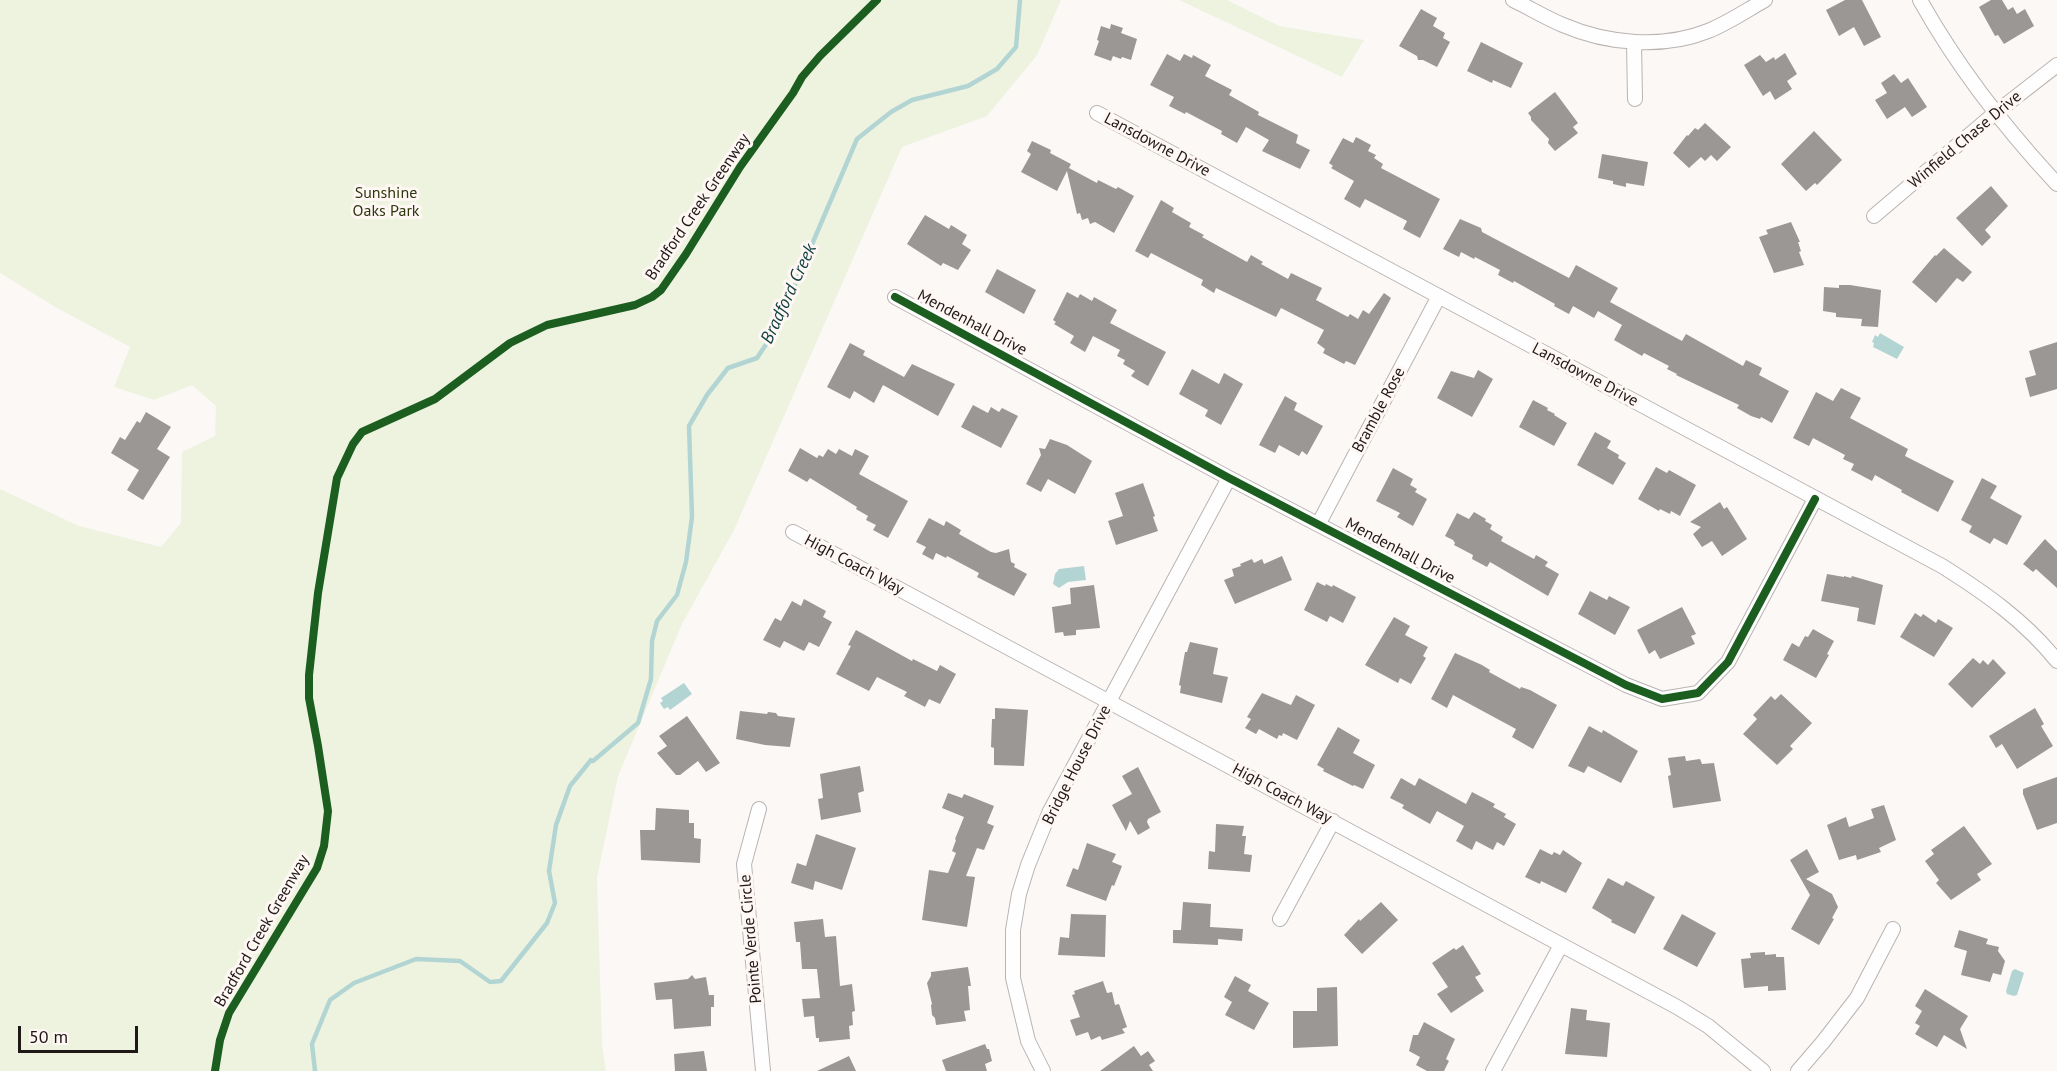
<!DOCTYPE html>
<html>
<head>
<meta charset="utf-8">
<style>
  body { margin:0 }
  #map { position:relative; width:2057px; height:1071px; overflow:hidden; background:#fcf8f6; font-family:"PT Sans",sans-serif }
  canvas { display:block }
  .scale { position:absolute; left:18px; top:1026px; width:120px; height:27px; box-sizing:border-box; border:3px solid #1e1816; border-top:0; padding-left:8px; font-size:18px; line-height:21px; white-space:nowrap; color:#1e1816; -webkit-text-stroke:4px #fef7f4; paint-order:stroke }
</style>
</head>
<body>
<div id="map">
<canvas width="2057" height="1071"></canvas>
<div class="scale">50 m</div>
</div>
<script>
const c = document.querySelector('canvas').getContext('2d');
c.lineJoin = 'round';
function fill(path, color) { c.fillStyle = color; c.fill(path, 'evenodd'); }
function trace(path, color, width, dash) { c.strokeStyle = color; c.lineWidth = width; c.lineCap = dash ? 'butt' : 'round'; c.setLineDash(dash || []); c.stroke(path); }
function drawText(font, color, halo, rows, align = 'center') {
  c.font = font + ' "PT Sans",sans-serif'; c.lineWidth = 6; c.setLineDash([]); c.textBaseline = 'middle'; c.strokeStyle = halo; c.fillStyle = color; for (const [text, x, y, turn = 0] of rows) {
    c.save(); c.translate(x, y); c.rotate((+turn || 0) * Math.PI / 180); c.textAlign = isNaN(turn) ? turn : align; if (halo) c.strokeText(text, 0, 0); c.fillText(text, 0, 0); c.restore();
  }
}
fill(new Path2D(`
  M0,0H1061L1037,55L987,116L902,147L734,530L682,624L618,776L597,878L602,1044L606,1071H0V489L79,526L161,547L181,523L182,452L215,436L216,406L192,385L154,400L114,387L130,347L57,308L0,273Z
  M1179,0H1227L1279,26L1364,40L1342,77Z`), '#eef3df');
fill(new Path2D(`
  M1880,333L1904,347L1897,359L1873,347L1874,343L1872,342L1875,335L1878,337Z
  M1084,566L1086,580L1068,582L1059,588L1053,584L1055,574L1059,569Z
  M684,683L692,694L670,710L668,707L664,709L660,703L663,701L661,698Z
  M2015,969L2024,973L2017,995L2014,996L2007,994L2006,991L2012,971Z`), '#b2d5d4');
trace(new Path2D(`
  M315,1071L312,1044L330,1000L354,983L416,959L460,961L490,982L501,981L547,923L555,903L549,871L556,825L570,786L591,760L593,761L638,723L651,679L652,641L657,621L677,595L686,562L692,517L689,426L707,395L728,368L757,358L775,331L857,139L891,112L912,100L968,86L997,69L1016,47L1020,0`), '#b2d5d4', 4.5);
fill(new Path2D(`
  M1845,0H1862L1881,37L1864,46L1854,27L1839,36L1826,10Z
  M1991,0H2002L2008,10L2013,7L2017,14L2025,9L2034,26L2004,44L1998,35L1995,36L1979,7Z
  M1421,9L1437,18L1433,26L1445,33L1443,38L1450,42L1437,67L1423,60H1418L1417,56L1399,46Z
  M1111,24L1123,28L1121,33L1137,39L1131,60L1122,57L1121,59L1113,56L1111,61L1094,55L1099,41L1097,40L1101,26L1110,29Z
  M1481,42L1523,63L1511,88L1493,80L1492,83L1467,71Z
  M1785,53L1797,74L1787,81L1792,89L1775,100L1770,91L1763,96L1744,65L1760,55L1766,62L1774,57L1775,60Z
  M1167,54L1180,61L1184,54L1192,58L1193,55L1211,65L1205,76L1232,90L1229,95L1259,112L1258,115L1298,135L1296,143L1310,150L1300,169L1262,151L1269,140L1246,127L1237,143L1221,134L1222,131L1186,112L1185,114L1169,106L1174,97L1150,85Z
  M1894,74L1901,83L1908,78L1927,107L1912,117L1905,107L1887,119L1875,100L1887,93L1881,83Z
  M1555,92L1578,123L1573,127L1578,133L1555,151L1548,143L1549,139L1531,120V117L1528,113Z
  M1705,123L1731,147L1717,161L1711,155L1705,161L1701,157L1689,168L1673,153L1687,135L1688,136L1695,128L1698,130Z
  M1814,131L1842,160L1817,185L1815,183L1806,191L1781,164Z
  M1356,137L1371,145L1368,151L1376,155L1374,158L1383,164L1381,168L1440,199L1420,238L1403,229L1407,221L1365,199L1360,208L1344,199L1354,181L1331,168L1333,166L1329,163L1343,138L1353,143Z
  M1032,141L1051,150L1050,153L1071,164L1069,168L1097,183L1098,180L1116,189L1118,187L1134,196L1114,233L1095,222L1090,224L1088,218L1082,220L1080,213L1077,214L1067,171L1057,191L1021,172L1031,154L1027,151Z
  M1602,154L1648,162L1644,186L1626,183V187L1613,184V181L1598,178Z
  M1991,186L2008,206L1985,230L1991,237L1982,246L1956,218Z
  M1161,200L1174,208L1172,212L1191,223L1189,227L1204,235L1202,237L1247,262L1251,255L1263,262L1261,264L1288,279L1291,273L1322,288L1316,300L1348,317L1350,314L1358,319L1363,310L1369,314L1384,293L1391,298L1355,365L1346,361L1344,364L1323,353L1325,349L1317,343L1324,330L1281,308L1276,317L1216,288L1214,293L1201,285L1203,280L1151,253L1148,258L1135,251Z
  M925,215L949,229L951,225L967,235L962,244L971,250L958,270L943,263L941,266L907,244Z
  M1460,219L1481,228L1482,232L1569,278L1576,265L1618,288L1610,302L1682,341L1686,334L1743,366L1746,360L1762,368L1759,375L1789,391L1772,423L1761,417L1760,419L1751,416L1737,408L1739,405L1676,375L1677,374L1667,369L1669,366L1644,353L1642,356L1614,340L1622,325L1598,311L1594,318L1573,306L1569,314L1554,306L1555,304L1514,281L1513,283L1498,275L1500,270L1475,257L1474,259L1461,252L1459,257L1443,249Z
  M1791,222L1800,242H1798L1801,251L1799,252L1804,265L1774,273L1759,237L1768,234L1766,230Z
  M1944,248L1972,272L1963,282L1957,278L1936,303L1912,282L1935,255L1936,256Z
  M997,269L1036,290L1024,314L985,292Z
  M1839,285H1850L1881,290L1878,327L1861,326L1862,319L1836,317V313L1823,311L1824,287L1839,288Z
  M1067,292L1078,298L1080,294L1092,301L1094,297L1117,310L1110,323L1166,352L1148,386L1131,376L1135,371L1123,364L1125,360L1117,356L1120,350L1093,336L1085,352L1070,343L1074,336L1054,324L1056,322L1053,320Z
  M2057,342V389L2030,397L2025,378L2036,375L2029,351Z
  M850,343L865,351L863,355L904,377L912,364L955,384L938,416L883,385L874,403L854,391L850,399L827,387Z
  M1192,369L1219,384L1224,373L1243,384L1221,425L1205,416L1208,410L1179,394Z
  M1478,370L1493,379L1472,417L1437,398L1451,371L1474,378Z
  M1841,388L1861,398L1850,418L1908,449L1905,456L1954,481L1938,512L1901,492L1902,490L1875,475L1872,481L1851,470L1854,464L1843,459L1845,455L1813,438L1809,446L1793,438L1816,392L1833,401Z
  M1285,396L1297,403L1294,410L1323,426L1307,455L1302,451L1299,456L1279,445L1275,453L1259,445Z
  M1533,400L1548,408L1547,410L1555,414L1554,415L1567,423L1554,446L1519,427Z
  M973,405L988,413L991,407L999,412L1002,408L1018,416L1001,448L961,427Z
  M146,412L171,427L157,449L170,457L143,500L127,490L139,470L111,453L120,437L125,440L137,421L140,423Z
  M1595,432L1611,441L1607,448L1619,455L1618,458L1626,463L1613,485L1577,465Z
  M1050,439L1067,445L1092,461L1075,494L1048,479L1041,492L1026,484L1041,455L1039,448L1045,449Z
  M800,448L817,458L819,455L823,457L828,449L836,454L839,449L852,456L855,449L869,456L859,474L908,501L888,538L873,530L876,525L866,520L868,516L856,509L857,507L810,478L807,482L788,471Z
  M1656,467L1667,473L1669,470L1696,485L1680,516L1671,511L1670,514L1660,509L1659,511L1638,499Z
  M1393,468L1413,479L1410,485L1417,489L1415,492L1427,499L1413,526L1397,517L1400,513L1376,501Z
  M1982,478L1997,486L1990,498L2022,516L2007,545L1994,538L1990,544L1969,532L1972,526L1961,520Z
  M1143,483L1155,516L1153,517L1158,531L1116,545L1108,521L1123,516L1115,493Z
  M1720,502L1724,509L1727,507L1747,539L1722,556L1712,541L1702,547L1693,534L1701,527L1690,522Z
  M1474,512L1486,519L1485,521L1492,525L1490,529L1503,537L1501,541L1534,559L1536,555L1548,562L1545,566L1559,574L1548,596L1490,562L1487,567L1472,559L1473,555L1454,545L1455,543L1453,540L1445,536L1457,513L1469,519Z
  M929,518L944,526L946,521L961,530L959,534L991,552L996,553L1009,549L1011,562L1015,564L1014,567L1027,574L1014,596L977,577L979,573L947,556L946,558L936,553L933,560L922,554L926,547L916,542Z
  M2045,539L2057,551V588L2036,569L2033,572L2023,564Z
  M1282,556L1292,580L1235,604L1224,580L1234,576L1232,569L1241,566L1240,564L1252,559L1254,563L1262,559L1264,564Z
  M1827,574L1844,577V576L1851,578L1852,576L1883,585L1875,625L1857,621L1859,608L1821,601Z
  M1317,582L1325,586L1326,584L1332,587L1333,585L1356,597L1343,623L1330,616L1327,622L1304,610Z
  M1094,585L1100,628L1076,630V635L1064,636L1063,632L1055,633L1052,607L1071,604L1070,588Z
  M1590,591L1607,600L1609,596L1630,607L1615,635L1578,614Z
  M804,599L826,611L823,617L832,622L819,647L809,642L804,651L784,641L780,648L763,640L775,618L781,621L792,601L801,606Z
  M1682,607L1696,634L1691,636L1695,644L1660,659L1655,650L1649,654L1637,630Z
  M1915,613L1921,617L1923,614L1936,623L1938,619L1953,628L1934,657L1900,637Z
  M1394,617L1410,626L1405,635L1428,647L1423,656L1426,658L1411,684L1400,678L1398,683L1365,665Z
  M1813,629L1834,641L1827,654L1829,655L1816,678L1783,660L1792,643L1799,647L1805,636L1808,637Z
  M856,630L912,661L913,659L937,671L940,665L956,674L940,704L929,699L925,707L904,696L907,692L877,677L869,691L836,674L851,646L848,645Z
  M1190,642L1218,648L1213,674L1228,677L1222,703L1180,693L1181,686L1179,685L1185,652H1187Z
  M1455,653L1482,665L1490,670L1489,672L1520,689L1521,687L1530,690L1557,705L1533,749L1512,737L1516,729L1453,695L1447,708L1431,699Z
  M1973,658L1980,664L1983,660L1988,665L1993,659L2006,673L1972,708L1948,684Z
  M1262,693L1291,705L1296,695L1315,705L1297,740L1283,733L1282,736L1279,735L1277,739L1259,729L1256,734L1245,728L1251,719L1247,717Z
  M1781,694L1812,723L1790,746L1793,749L1777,765L1743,734L1757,719L1753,715L1771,696L1775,700Z
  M995,708L1028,710L1024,766L994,765V748L991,747L992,719H995Z
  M2035,708L2044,724L2041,726L2053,746L2017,769L2002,744L1996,748L1989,736Z
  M740,711L767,714L768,712L776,713L778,716L795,718L790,747L765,745L736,739Z
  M687,716L720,763L706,772L698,761L680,775H676L657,753L667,746L659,736Z
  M1589,726L1602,733L1603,730L1638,751L1621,783L1588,766L1584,773L1568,766Z
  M1338,727L1360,740L1353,753L1375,765L1363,789L1354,785L1353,786L1323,771L1324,769L1317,765Z
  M1685,756L1686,761L1700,759L1702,764L1714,763L1721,801L1673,808L1668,776L1671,775L1668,758Z
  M860,766L864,791L858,793L861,812L821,820L818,799L823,798L820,774Z
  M1138,767L1161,812L1148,819L1147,822L1150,828L1138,835L1130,821L1126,831L1112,805L1132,794L1122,776Z
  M2057,777V823L2037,830L2023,794V789Z
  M1401,778L1415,786L1419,778L1466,804L1472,792L1495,804L1493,807L1506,814L1504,817L1516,824L1504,846L1497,842L1493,850L1476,841L1472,850L1456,841L1464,826L1437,811L1430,824L1402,808L1404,805L1390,798Z
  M948,793L962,798L964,794L994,806L987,823L994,826L984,850L977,848L966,876L975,877L967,927L922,920L929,870L948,873L956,853L952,851L956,840L955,839L964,817L942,808Z
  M1884,805L1896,840L1879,848L1881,852L1857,860L1856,855L1839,860L1827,825L1846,817L1849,827L1874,818L1871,809Z
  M656,808L689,810V823H694V838L701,839L700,863L641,860L640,830H655Z
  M1216,824L1244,826L1242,836H1246L1244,854L1252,855L1250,872L1208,869L1209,851L1215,852Z
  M1964,826L1992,864L1977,874L1981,880L1951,900L1936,883L1939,880L1925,861L1934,854L1931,850Z
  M816,834L856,848L842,890L815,881L813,890L791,883L797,863L806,866Z
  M1087,843L1116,854L1112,862L1122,866L1114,886L1112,885L1106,901L1066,886L1073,868L1078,870Z
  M1540,849L1552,855L1554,852L1560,855L1563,850L1582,863L1566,893L1541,881L1540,884L1525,877Z
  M1807,849L1819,872L1806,879L1832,894L1838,907L1832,918L1834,919L1819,945L1791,929L1810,895L1790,860Z
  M1608,878L1623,886L1626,881L1655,897L1635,934L1611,922L1612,920L1592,908Z
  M1183,902L1211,904L1210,927L1243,929L1242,941L1218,939V945L1173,943V930H1181Z
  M1381,902L1398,920L1362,954L1344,935L1359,919L1360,921Z
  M1071,914L1106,915L1105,957L1058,955L1060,937L1069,938Z
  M1682,914L1716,933L1697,967L1663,949Z
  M823,919L825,937L836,936L840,986L852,984L855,1011L852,1012L853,1025L849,1026L850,1039L819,1042V1038H816L814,1016L804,1017L802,999L820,998L817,969H802L800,942H796L794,922Z
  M1959,930L1988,939L1986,944L1999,947L1998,951L2005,961L2001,975L1993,973L1990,982L1961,975L1967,951L1954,947Z
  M1463,945L1481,974L1475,977L1484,991L1451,1013L1437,994L1448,987L1432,963L1454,948L1456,950Z
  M1765,952V955L1776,954V957H1784L1786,990L1768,991V986L1744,988L1741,959L1751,958L1750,953Z
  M968,967L971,986H968L970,1010L964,1011L966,1021L936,1025L935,1018L932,1015L931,1005L932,1004L927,983L931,976V972Z
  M692,975L695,979L706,977L709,995H714V1007H711V1026L674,1029L672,999L656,1000L654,983L688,979Z
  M1235,976L1251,985L1248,991L1269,1003L1254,1030L1225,1015L1232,1002L1224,997Z
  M1103,981L1107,993L1112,992L1115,1005L1119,1004L1127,1027L1122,1029L1125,1033L1102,1040L1100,1036L1091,1040L1088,1032L1076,1036L1070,1020L1080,1017L1072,995L1075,994L1074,991Z
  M1337,987L1338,1046L1293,1048V1011H1317V988Z
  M1925,989L1968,1016L1960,1029L1967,1049L1944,1035L1937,1047L1915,1034L1920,1026L1915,1023L1922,1011L1915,1006Z
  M1571,1008L1587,1010L1586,1020L1610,1023L1607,1057L1565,1054Z
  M1424,1022L1455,1039L1446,1059L1449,1061L1444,1071H1427L1416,1065L1420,1057L1409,1051L1413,1035H1418Z
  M985,1044L987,1049H989L992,1061L985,1064L987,1071H946L942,1060Z
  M1134,1046L1141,1056L1148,1051L1155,1061L1149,1065L1153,1071H1100Z
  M704,1051L707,1071H675L674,1054Z
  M849,1056L856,1071H817Z`), '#9b9794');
const minor = new Path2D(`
  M1513,0C1530,8 1546,18 1563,25C1607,44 1663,49 1708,31C1728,23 1747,10 1765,0
  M1920,0C1958,68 2004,127 2057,184
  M1634,42L1635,99
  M1097,113L1942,566C1985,593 2025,621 2057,661
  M1874,216L1994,114L2057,65
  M895,297L1229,478L1626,685L1662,699L1698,693L1728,662L1815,499
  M1319,523L1439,296
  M793,532L1677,1007L1708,1026L1763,1071
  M759,809L744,864L763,1071
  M1280,919L1333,821
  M1043,1071L1028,1041L1013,978V930L1019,894L1028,865L1050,811L1229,478
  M1493,1071L1561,945
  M1798,1071L1823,1042L1857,998L1893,929`);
trace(minor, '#b9b4b2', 16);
trace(minor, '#fffefe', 14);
trace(new Path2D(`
  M895,297L1229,478L1626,685L1662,699L1698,693L1728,662L1815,499
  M215,1071L220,1040L229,1013L317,868L324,846L328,811L318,746L309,698V675L318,593L337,478L353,444L362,432L435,399L510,343L547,325L635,305L652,297L661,290L686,254L740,167L793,93L802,77L820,56L877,0`), '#1b5e20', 8);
drawText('16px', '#1e1816', '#fef7f4', [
  ["Winfield Chase Drive",1965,140,-40],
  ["Lansdowne Drive",1157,145,28],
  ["Bradford Creek Greenway",698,207,-56],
  ["Mendenhall Drive",972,323,28],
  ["Lansdowne Drive",1585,375,28],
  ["Bramble Rose",1379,410,-62],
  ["Mendenhall Drive",1400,551,28],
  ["High Coach Way",854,565,28],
  ["Bridge House Drive",1077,765,-63],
  ["High Coach Way",1282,794,28],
  ["Bradford Creek Greenway",262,931,-60],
  ["Pointe Verde Circle",751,939,-95]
]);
drawText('16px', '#2c370b', '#fef7f4', [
  ["Sunshine",386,193],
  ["Oaks Park",386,211]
]);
drawText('italic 18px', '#0f3f3f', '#fef7f4', [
  ["Bradford Creek",789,294,-65]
]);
</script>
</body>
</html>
